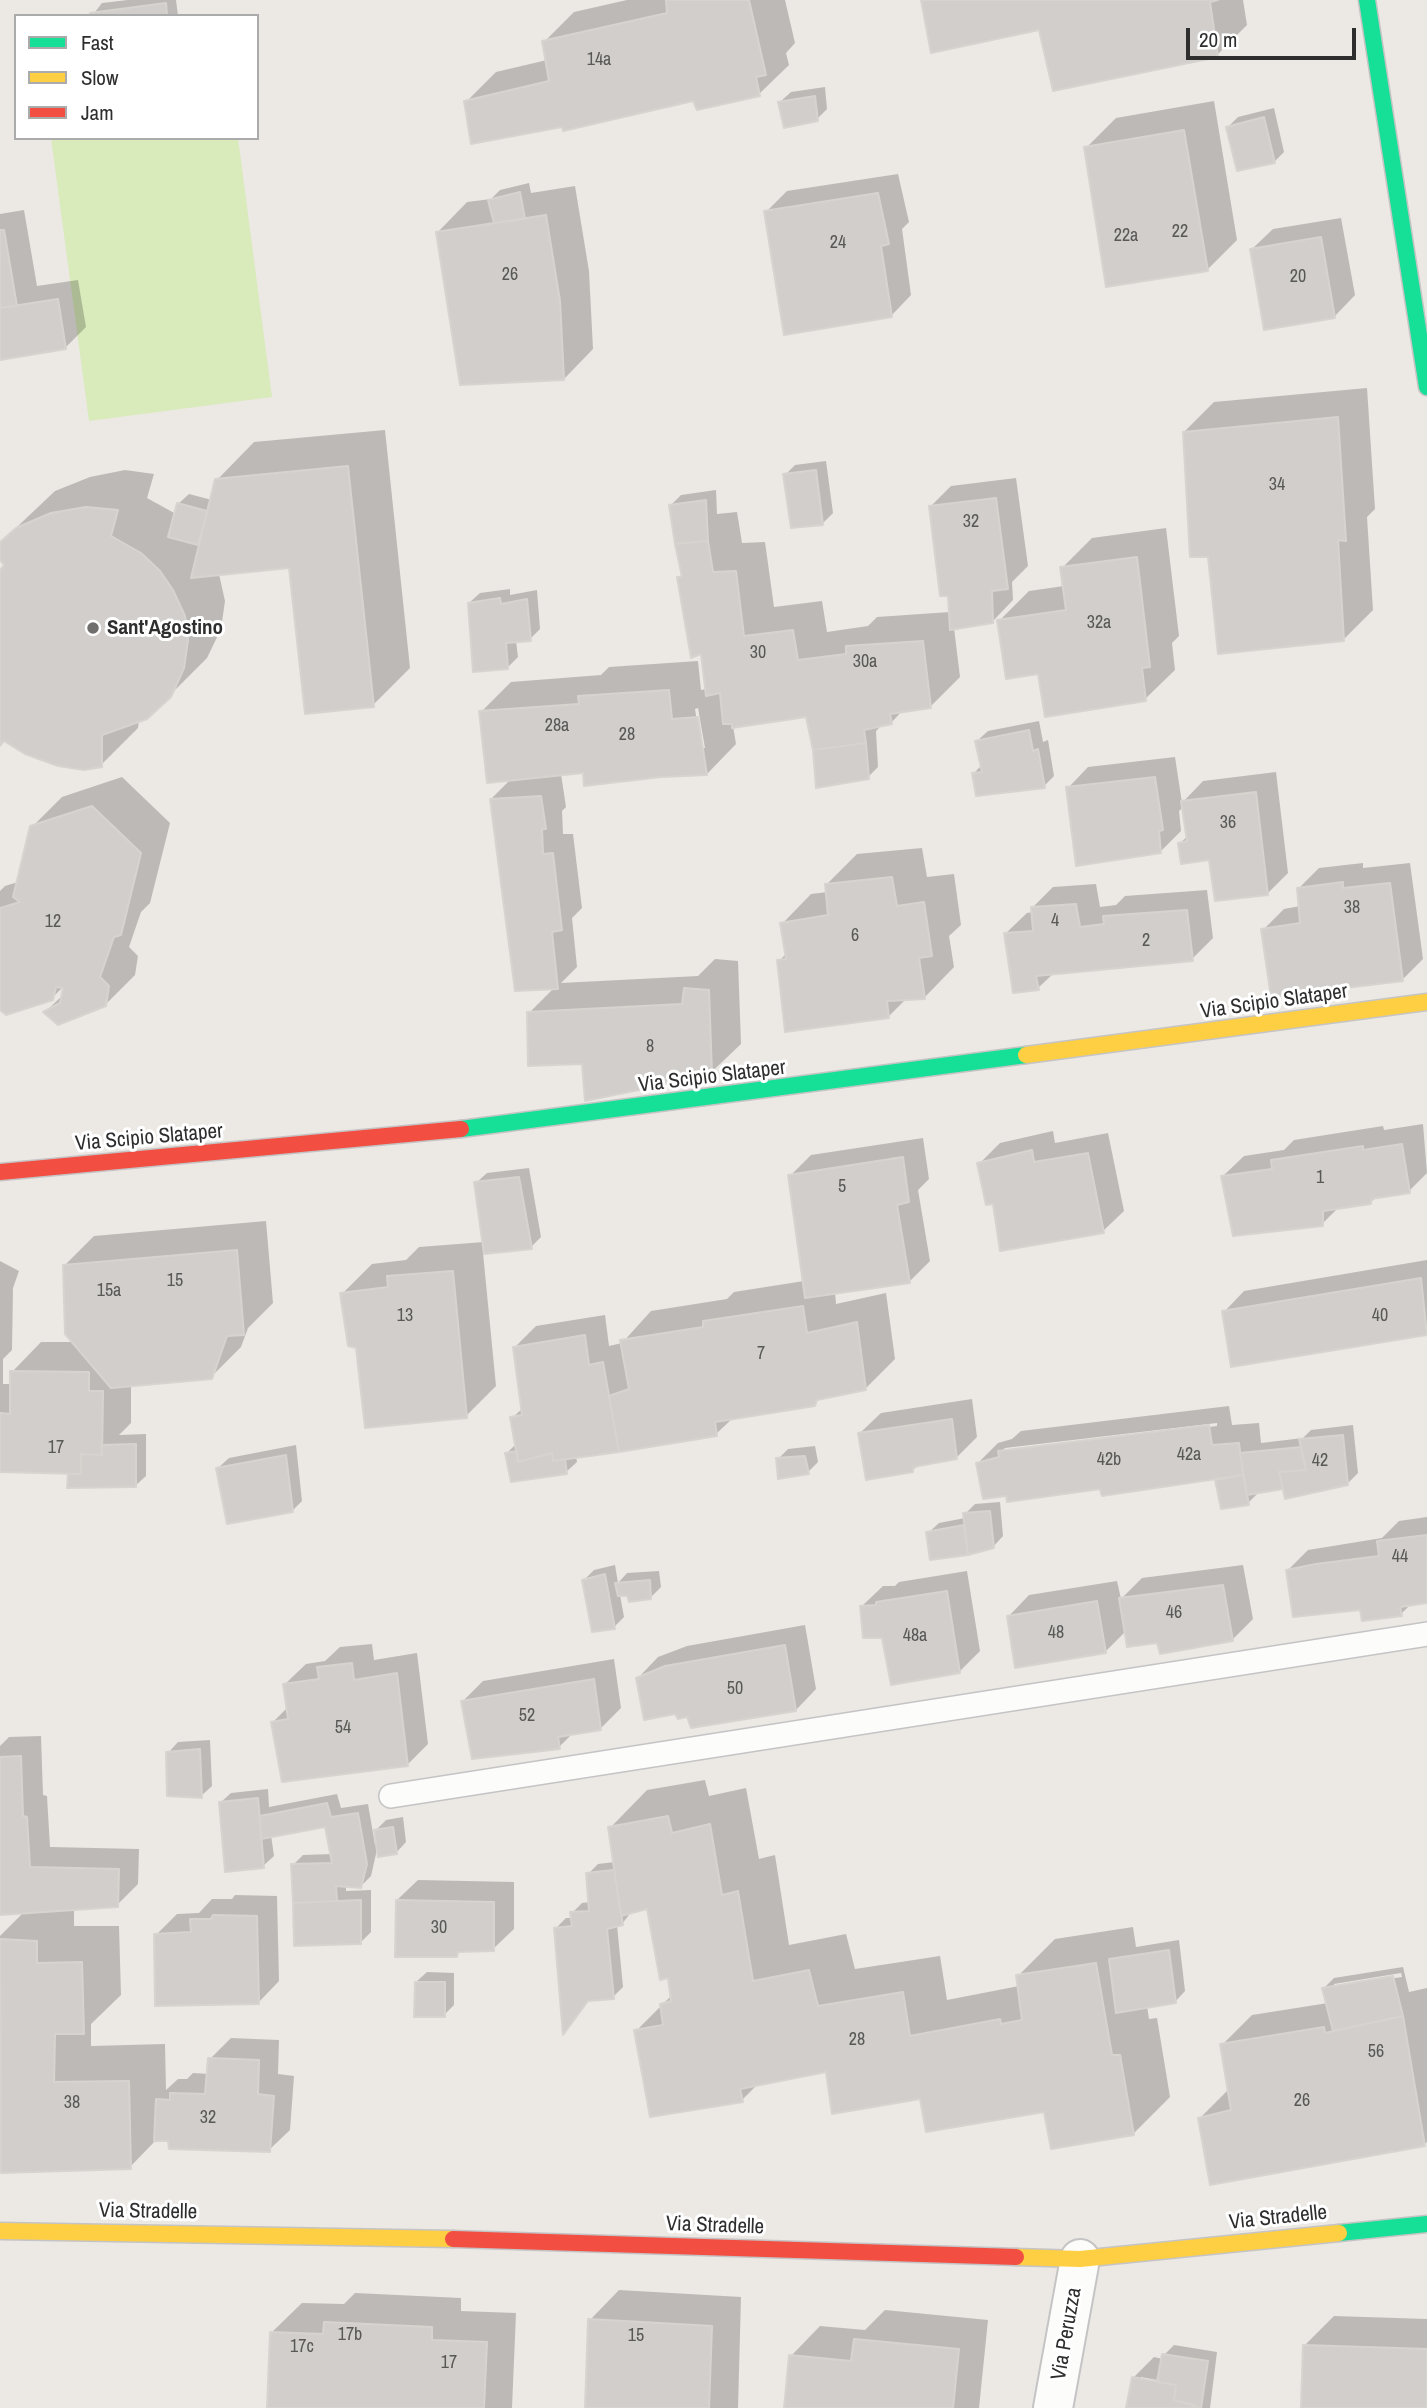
<!DOCTYPE html>
<html>
<head>
<meta charset="utf-8">
<style>
  body { margin:0 }
  #map { position:relative; width:1427px; height:2408px; overflow:hidden; background:#ece8e4; font-family:"Archivo Narrow",sans-serif }
  canvas { display:block }
  .legend { position:absolute; left:14px; top:14px; width:245px; height:126px; box-sizing:border-box; background:#fff; border:2px solid #ababab; margin:0; padding:9px 12px; list-style:none; font-size:21px; color:#2e2e2e }
  .legend li { display:flex; align-items:center; gap:14px; height:35px }
  .legend b { width:35px; border:2px solid #ababab }
  .scale { position:absolute; left:1186px; top:28px; width:170px; height:32px; box-sizing:border-box; border:4px solid #2e2e2e; border-top:0; padding-left:9px; font-size:21px; line-height:24px; white-space:nowrap; color:#2e2e2e; -webkit-text-stroke:5px #fff; paint-order:stroke }
</style>
</head>
<body>
<div id="map">
<canvas width="1427" height="2408"></canvas>
<ul class="legend">
<li><b style="height:9px;background:#16e098"></b>Fast</li>
<li><b style="height:9px;background:#ffcf43"></b>Slow</li>
<li><b style="height:9px;background:#f24e42"></b>Jam</li>
</ul>
<div class="scale">20 m</div>
</div>
<script>
const c = document.querySelector('canvas').getContext('2d');
c.lineJoin = 'round';
function fill(path, color) { c.fillStyle = color; c.fill(path, 'evenodd'); }
function trace(path, color, width, dash) { c.strokeStyle = color; c.lineWidth = width; c.lineCap = dash ? 'butt' : 'round'; c.setLineDash(dash || []); c.stroke(path); }
function drawText(font, color, halo, rows, align = 'center') {
  c.font = font + ' "Archivo Narrow",sans-serif'; c.lineWidth = 6; c.setLineDash([]); c.textBaseline = 'middle'; c.strokeStyle = halo; c.fillStyle = color; for (const [text, x, y, turn = 0] of rows) {
    c.save(); c.translate(x, y); c.rotate((+turn || 0) * Math.PI / 180); c.textAlign = isNaN(turn) ? turn : align; if (halo) c.strokeText(text, 0, 0); c.fillText(text, 0, 0); c.restore();
  }
}
fill(new Path2D(`
  M51,138H238L272,397L89,421Z`), '#d9eabb');
fill(new Path2D(`
  M128,0H176L178,16H92L102,3Z
  M627,0H785L795,43L786,53L789,65L759,94L694,99L563,125L466,102L496,72L547,60L544,42L574,12Z
  M922,0H1243L1247,25L1217,55L1040,28Z
  M825,87L827,109L817,119L780,102L791,92Z
  M1214,101L1237,240L1208,269L1086,148L1116,118Z
  M1274,108L1284,152L1274,162L1228,127L1238,117Z
  M898,174L909,222L902,229L911,295L891,316L766,212L787,191Z
  M529,183L531,193L575,186L589,271L593,349L564,379L438,232L467,202L491,199L500,190Z
  M24,210L37,286L78,280L86,327L65,348L0,358V214Z
  M1341,218L1355,295L1335,316L1252,249L1273,229Z
  M1367,388L1375,509L1367,517L1373,610L1344,639L1210,555L1184,432L1214,402Z
  M385,430L410,668L373,705L291,566L219,574L225,601L221,629L207,658L169,696L139,720L138,728L101,765L5,739L0,744V573L6,565L0,556V543L55,491L90,477L125,470L154,474L147,498L176,514L178,504L189,494L212,500L217,480L254,442Z
  M826,461L833,513L823,523L785,475L795,465Z
  M1016,478L1028,566L1012,582L1013,600L993,621L954,628L960,677L930,707L903,710L891,723L883,724L876,731L878,767L868,777L815,749L808,715L733,726L736,744L707,774L585,771L561,774L566,807L562,811L563,834H573L582,908L572,918L577,967L561,983L698,976L715,959L738,961L741,1044L699,1084L583,1062L529,1013L554,988L491,799L512,778L481,712L511,682L601,675L609,667L698,661L701,690L707,689L703,652L679,577L683,574L671,505L681,495L716,490L717,514L737,512L742,543L765,542L774,607L822,601L827,632L868,626L877,617L950,612L949,595L931,506L951,486ZM698,708L705,748H701L695,709Z
  M1166,528L1179,636L1172,643L1175,670L1145,699L1039,672L999,621L1029,591L1064,586L1062,568L1092,538Z
  M510,589V595L537,590L540,629L530,639L516,641L518,657L508,667L469,603L480,593Z
  M1039,721L1043,742L1048,740L1054,776L1044,786L974,773L982,765L977,741L988,731Z
  M1175,757L1182,803L1203,781L1276,772L1288,873L1267,894L1211,858L1180,843L1188,836L1183,807L1179,811L1181,831L1160,852L1068,788L1088,767Z
  M122,777L170,823L150,903L141,912L129,947L138,956L135,975L105,1005L45,1012L64,994L66,984L52,998L0,1008V891L5,886L18,882L32,827L62,797Z
  M922,848L927,877L954,874L961,925L949,936L954,967L925,997L907,998L889,1016L779,961L787,953L782,924L811,894L828,892L827,884L857,854Z
  M1363,863V868L1410,863L1423,959L1402,980L1263,930L1284,909L1300,906L1299,888L1319,868Z
  M1096,884L1100,907L1116,905L1125,896L1207,890L1213,938L1192,959L1054,973L1038,988L1006,933L1027,913L1033,912L1032,908L1053,887Z
  M1423,1124L1427,1173L1409,1191L1377,1196L1371,1202L1339,1207L1322,1224L1223,1176L1244,1156L1284,1150L1294,1140L1383,1126L1384,1130Z
  M1053,1131L1055,1143L1108,1133L1124,1211L1103,1231L994,1203L979,1164L1000,1143Z
  M923,1138L929,1179L918,1190L930,1261L909,1282L835,1292L836,1304L886,1293L895,1359L865,1389L821,1398L814,1404L734,1417L716,1434L576,1456L577,1462L566,1472L507,1453L517,1443L512,1418L523,1408L515,1347L536,1326L605,1315L609,1346L622,1343L651,1311L727,1299L734,1292L804,1281L790,1176L811,1155Z
  M529,1168L541,1237L531,1247L483,1253L496,1386L466,1416L358,1346L342,1294L372,1264L406,1260L419,1247L484,1242L476,1183L487,1173Z
  M266,1221L273,1303L248,1328L241,1347L211,1377L131,1384V1423L119,1435L146,1434V1476L135,1486L69,1475L72,1472L0,1471V1261L19,1271L13,1288L12,1350L3,1359V1384H11L12,1372L41,1342H75L64,1266L94,1236Z
  M1427,1260V1334L1233,1365L1224,1312L1244,1291Z
  M972,1399L977,1437L956,1458L919,1464L912,1471L860,1433L881,1413Z
  M1229,1406L1232,1425L1259,1423L1261,1443L1303,1438L1311,1430L1353,1425L1358,1473L1347,1484L1284,1487L1258,1493L1248,1503L1217,1480L1221,1476L1007,1494L978,1463L998,1443L1012,1439L1021,1431ZM1217,1423V1426L1001,1452L1005,1448Z
  M296,1445L302,1501L292,1511L218,1468L229,1458Z
  M815,1446L818,1462L808,1472L778,1459L788,1449Z
  M1000,1502L1003,1536L993,1547L968,1553L928,1533L939,1523L965,1518V1514L975,1504Z
  M1427,1517V1601L1412,1603L1401,1614L1361,1608L1288,1570L1308,1550L1382,1538L1399,1521Z
  M615,1565L618,1583L627,1573L659,1571L661,1587L651,1597L620,1595L624,1617L614,1627L583,1581L594,1570Z
  M1243,1565L1253,1619L1232,1640L1159,1641L1126,1631L1105,1652L1009,1616L1029,1595L1117,1581L1121,1599L1142,1578Z
  M967,1571L980,1651L959,1672L884,1636L862,1606L883,1586H895L899,1582Z
  M805,1625L816,1689L796,1710L688,1715L638,1678L658,1657L687,1646Z
  M372,1644L374,1660L417,1653L428,1744L407,1765L272,1723L288,1707L285,1684L306,1664L325,1661L340,1647Z
  M614,1659L621,1708L600,1729L573,1733L559,1747L462,1702L483,1681Z
  M41,1736L43,1795L47,1796L50,1847L139,1849L138,1884L117,1905L74,1908V1926H119L121,1995L91,2024V2046L165,2044L166,2090L178,2079H187L193,2073L209,2074L210,2059L231,2038L279,2040L278,2074L294,2076L290,2130L269,2150L157,2139L130,2167L2,2171L0,1936L25,1911L0,1913V1746L9,1737Z
  M210,1740L212,1786L201,1796L168,1753L178,1742Z
  M705,1780L709,1796L746,1788L759,1859L775,1855L789,1945L846,1934L855,1969L940,1956L947,2000L1019,1986L1018,1976L1055,1939L1133,1927L1136,1947L1179,1940L1185,1991L1175,2002L1147,2006L1149,2019L1157,2018L1170,2097L1133,2134L1046,2110L922,2097L828,2070L758,2084L742,2100L636,2031L672,1995L669,1976L648,1906L632,1911L622,1924L617,1925L623,1987L613,1997L590,1999L565,2031L556,1928L566,1918H572V1913L582,1903L590,1902L588,1874L598,1864L615,1862L610,1828L647,1790Z
  M268,1789L269,1807L337,1794L341,1808L368,1804L375,1845H378L371,1876L361,1886L346,1885V1891L371,1890V1932L361,1942L296,1945L293,1865L303,1855L332,1854L326,1825L271,1835L274,1856L263,1866L220,1803L231,1793Z
  M403,1817L406,1842L396,1853L376,1830L386,1820Z
  M418,1880L514,1882V1929L493,1949L461,1950L456,1956L397,1900Z
  M235,1895L277,1896L279,1981L259,2002L156,1935L177,1914L199,1913L212,1899H232Z
  M1403,1967L1409,1992L1427,1988V2142L1424,2145L1200,2118L1229,2089L1222,2045L1252,2015L1328,2003L1324,1988L1334,1978ZM1401,1973L1402,1977L1334,1987V1984Z
  M427,1972L454,1973V2005L444,2015L416,1982Z
  M619,2290L741,2297L738,2408H587L590,2320Z
  M355,2293L461,2298V2311L516,2313L512,2408H269L272,2332L302,2303L344,2304Z
  M885,2310L988,2320L979,2408H785L791,2356L820,2326L865,2330Z
  M1334,2316L1427,2319V2408H1303L1305,2345Z
  M1174,2345L1217,2352L1210,2408H1128L1133,2378L1154,2357L1163,2359L1164,2355ZM1141,2377L1184,2385L1140,2380Z`), '#0003');
const building = new Path2D(`
  M666,0H749L766,75L756,77L760,96L697,110L693,101L563,131L562,127L471,144L464,101L549,81L542,41L667,13Z
  M921,0H1218L1210,2L1218,57L1053,91L1039,30L931,53Z
  M166,3L167,16H90V13Z
  M815,96L818,121L784,128L778,102Z
  M1264,117L1275,163L1237,171L1226,127Z
  M1184,130L1208,271L1106,287L1084,147Z
  M520,192L525,219L494,223L488,200Z
  M878,193L889,244L881,246L892,317L784,335L764,211Z
  M546,215L560,301L564,380L460,385L436,232Z
  M0,230H4L17,306L0,308Z
  M1321,237L1335,318L1264,330L1250,249Z
  M58,299L66,349L0,360V308Z
  M1338,417L1346,541L1338,540L1344,641L1218,654L1208,557H1190L1183,432Z
  M348,466L374,707L305,714L289,568L191,578L215,479Z
  M816,470L823,525L791,528L783,474Z
  M996,498L1008,589L992,591L993,623L950,630L948,596H940L929,506Z
  M706,500L708,541L675,544L669,505Z
  M177,503L207,511L198,545L168,537Z
  M86,507L118,510L111,536L141,553L160,571L173,590L185,616L188,640L184,668L171,697L147,719L102,735V767L84,770L58,766L25,754L4,741L0,746V570L4,565L0,560V542L16,528L51,513Z
  M708,541L713,572L736,571L744,636L793,630L798,660L846,654V646L923,641L931,708L890,714L892,724L864,730L866,743L813,750L806,717L732,728V724H723L720,693L706,696L701,654L691,658L677,577H682L675,544Z
  M1137,557L1150,667L1142,668L1146,701L1045,717L1038,674L1006,679L997,620L1066,610L1060,567Z
  M500,598L501,604L527,599L531,641L506,643L508,669L473,672L468,603Z
  M669,690L672,719L698,717L707,775L661,777L584,786L583,773L487,783L479,711L579,704L578,696Z
  M1029,730L1033,751L1038,749L1045,788L976,796L972,773L982,772L975,741Z
  M866,743L869,779L816,788L813,750Z
  M1155,777L1163,830L1159,831L1161,853L1076,866L1066,787Z
  M1256,792L1268,895L1215,901L1209,860L1181,864L1178,843L1187,841L1181,801Z
  M541,796L546,829H542L543,854L553,853L562,930L552,932L558,989L515,991L490,799Z
  M92,806L141,853L121,935L114,937L100,977L109,986L106,1006L58,1025L43,1012L60,1003L63,988L56,987L53,1000L6,1015L0,1010V908L20,902L13,897L30,826Z
  M892,877L897,906L924,902L932,956L919,958L925,999L887,1001L889,1018L785,1032L777,960L786,959L780,923L828,915L825,884Z
  M1343,882V888L1390,883L1403,981L1271,997L1261,929L1300,923L1297,888Z
  M1076,904L1080,927L1104,924L1103,916L1187,910L1193,961L1036,976L1039,990L1013,993L1004,933L1033,931L1031,907Z
  M684,988L709,990L712,1075L585,1101L582,1064L528,1066L527,1012L682,1004Z
  M1402,1144L1410,1193L1371,1199V1204L1323,1211V1226L1233,1236L1221,1176L1272,1169L1271,1160L1363,1146V1150Z
  M1032,1150L1034,1162L1088,1153L1104,1233L1000,1251L993,1204L986,1205L977,1163Z
  M903,1157L909,1202L897,1205L910,1283L805,1298L788,1175Z
  M519,1177L532,1249L484,1254L474,1182Z
  M237,1250L244,1335L227,1336L212,1379L111,1388L65,1334L63,1265Z
  M453,1271L467,1418L365,1428L356,1348L348,1346L340,1293L388,1287L387,1276Z
  M1421,1278L1427,1335L1231,1367L1222,1311Z
  M803,1306L807,1333L857,1322L866,1390L817,1400L815,1406L715,1422L717,1436L619,1452L609,1396L629,1389L620,1340L703,1327V1321Z
  M585,1335L589,1365L603,1362L619,1452L553,1461L552,1453L518,1462L510,1417L522,1415L513,1347Z
  M10,1371L89,1372V1391H103L102,1455L81,1454V1474L0,1472V1413L10,1414Z
  M952,1419L957,1459L913,1467V1472L866,1480L858,1433Z
  M1209,1425L1212,1445L1239,1443L1243,1475L1102,1496L1100,1489L1007,1502L1006,1496L983,1499L976,1463L999,1457L998,1451Z
  M1343,1435L1348,1485L1285,1499L1279,1472L1306,1470L1299,1439Z
  M136,1444V1487L67,1488L68,1474H81V1454L102,1455L101,1445Z
  M1301,1447L1306,1470L1279,1472L1283,1489L1247,1495L1240,1453Z
  M517,1451L518,1462L552,1453L553,1461L565,1459L567,1474L511,1482L505,1453Z
  M286,1455L293,1512L227,1524L216,1468Z
  M805,1456L809,1474L778,1479L776,1458Z
  M1243,1475L1249,1505L1221,1509L1215,1480Z
  M990,1511L994,1548L968,1555L963,1513Z
  M964,1525L968,1555L930,1560L926,1532Z
  M1427,1535V1603L1400,1607L1402,1616L1362,1621L1360,1610L1293,1617L1286,1570L1316,1564L1379,1556L1377,1541Z
  M605,1574L615,1629L592,1632L582,1580Z
  M650,1580L651,1599L629,1602L627,1596H618L615,1583Z
  M1223,1585L1233,1641L1160,1654L1157,1643L1127,1647L1119,1598Z
  M947,1591L960,1673L891,1685L882,1638H863L860,1606L876,1605V1602Z
  M1097,1601L1106,1653L1015,1668L1007,1616Z
  M785,1645L796,1711L691,1728L687,1717L678,1719L675,1714L644,1720L636,1678L665,1666Z
  M352,1663L354,1680L397,1673L408,1766L282,1782L271,1722L288,1719L283,1684L319,1679L317,1667Z
  M594,1679L601,1730L558,1737L560,1749L472,1759L461,1701Z
  M200,1749L202,1798L167,1796L166,1752Z
  M21,1756L23,1816L27,1817L30,1867L119,1869L118,1907L0,1915V1757Z
  M258,1798L264,1868L225,1872L219,1802Z
  M327,1803L331,1817L358,1813L367,1864L361,1888L336,1886L337,1901L293,1903L291,1864L332,1863L325,1827L261,1839L260,1816Z
  M668,1816L672,1833L710,1824L722,1895L738,1891L753,1981L809,1970L818,2006L903,1992L910,2036L1000,2019L1001,2024L1022,2020L1016,1975L1096,1963L1112,2055H1120L1134,2135L1051,2149L1044,2112L926,2132L920,2099L832,2114L826,2072L740,2089L743,2102L650,2117L634,2030L663,2025L660,2004L671,2001L668,1978L660,1980L647,1909L621,1916L608,1827Z
  M393,1827L397,1854L378,1857L374,1830Z
  M614,1870L623,1925L607,1929L614,1999L588,2001L563,2035L554,1928L572,1926L570,1912L589,1911L586,1873Z
  M361,1900V1944L294,1946L293,1903Z
  M396,1900L494,1902V1951L458,1952L457,1957H395Z
  M213,1915L257,1916L259,2004L155,2006L154,1934L191,1932L190,1919H211Z
  M0,1939L37,1941V1963L82,1962L84,2034H55L54,2082L129,2081L131,2169L1,2173Z
  M1169,1950L1176,2003L1116,2013L1109,1959Z
  M1393,1976L1403,2016L1333,2031L1322,1988Z
  M415,1982H445V2017H414Z
  M1403,2016L1425,2146L1210,2185L1198,2118L1231,2110L1220,2044L1324,2027L1325,2033Z
  M208,2058L259,2060L258,2094L274,2096L270,2152L169,2149L168,2141H154L156,2099L170,2100V2093L205,2094Z
  M588,2319L712,2326L709,2408H585Z
  M324,2322L432,2327V2340L487,2342L484,2408H267L270,2332L323,2334Z
  M854,2339L959,2349L953,2408H784L789,2355L851,2361Z
  M1303,2345L1427,2349V2408H1301Z
  M1162,2354L1208,2361L1201,2408L1174,2400L1176,2385L1157,2382Z
  M1132,2377L1176,2385L1174,2400L1195,2405V2408H1126Z`);
fill(building, '#d1cecb');
trace(building, '#d7d4d0', 2);
const lane = new Path2D(`
  M391,1796L1427,1634`);
const street = new Path2D(`
  M1053,2408L1080,2259`);
const fast = new Path2D(`
  M1367,0L1427,387
  M461,1129L1026,1055
  M1339,2233L1427,2224`);
const slow = new Path2D(`
  M1026,1055L1427,1002
  M0,2231L453,2239
  M1016,2257L1080,2259L1339,2233`);
const jam = new Path2D(`
  M0,1172L461,1129
  M453,2239L1016,2257`);
trace(lane, '#c5c4c5', 26);
trace(street, '#c5c4c5', 42);
trace(fast, '#c5c4c5', 19);
trace(slow, '#c5c4c5', 19);
trace(jam, '#c5c4c5', 19);
trace(lane, '#fcfcfb', 23);
trace(street, '#fcfcfb', 38);
trace(fast, '#16e098', 16);
trace(slow, '#ffcf43', 16);
trace(jam, '#f24e42', 16);
for (const [x, y, r, color] of [
  [93,628,7,"#706f6e"]
]) { const dot = new Path2D(); dot.arc(x, y, r, 0, 2 * Math.PI); c.fillStyle = color; c.fill(dot); trace(dot, '#fff', 2.5); }
drawText('18px', '#585857', null, [
  ["14a",599,60],
  ["22",1180,232],
  ["22a",1126,236],
  ["24",838,243],
  ["26",510,275],
  ["20",1298,277],
  ["34",1277,485],
  ["32",971,522],
  ["32a",1099,623],
  ["30",758,653],
  ["30a",865,662],
  ["28a",557,726],
  ["28",627,735],
  ["36",1228,823],
  ["38",1352,908],
  ["4",1055,921],
  ["12",53,922],
  ["6",855,936],
  ["2",1146,941],
  ["8",650,1047],
  ["1",1320,1178],
  ["5",842,1187],
  ["15",175,1281],
  ["15a",109,1291],
  ["13",405,1316],
  ["40",1380,1316],
  ["7",761,1354],
  ["17",56,1448],
  ["42a",1189,1455],
  ["42b",1109,1460],
  ["42",1320,1461],
  ["44",1400,1557],
  ["46",1174,1613],
  ["48",1056,1633],
  ["48a",915,1636],
  ["50",735,1689],
  ["52",527,1716],
  ["54",343,1728],
  ["30",439,1928],
  ["28",857,2040],
  ["56",1376,2052],
  ["26",1302,2101],
  ["38",72,2103],
  ["32",208,2118],
  ["17b",350,2335],
  ["15",636,2336],
  ["17c",302,2347],
  ["17",449,2363]
]);
drawText('bold 21px', '#2e2e2e', '#fff', [
  ["Sant'Agostino",107,628]
], 'left');
drawText('21px', '#2e2e2e', '#fff', [
  ["Via Scipio Slataper",1274,1002,-8],
  ["Via Scipio Slataper",712,1077,-7],
  ["Via Scipio Slataper",149,1138,-5],
  ["Via Stradelle",148,2212,1],
  ["Via Stradelle",1278,2218,-6],
  ["Via Stradelle",715,2226,2],
  ["Via Peruzza",1067,2334,-80]
]);
</script>
</body>
</html>
